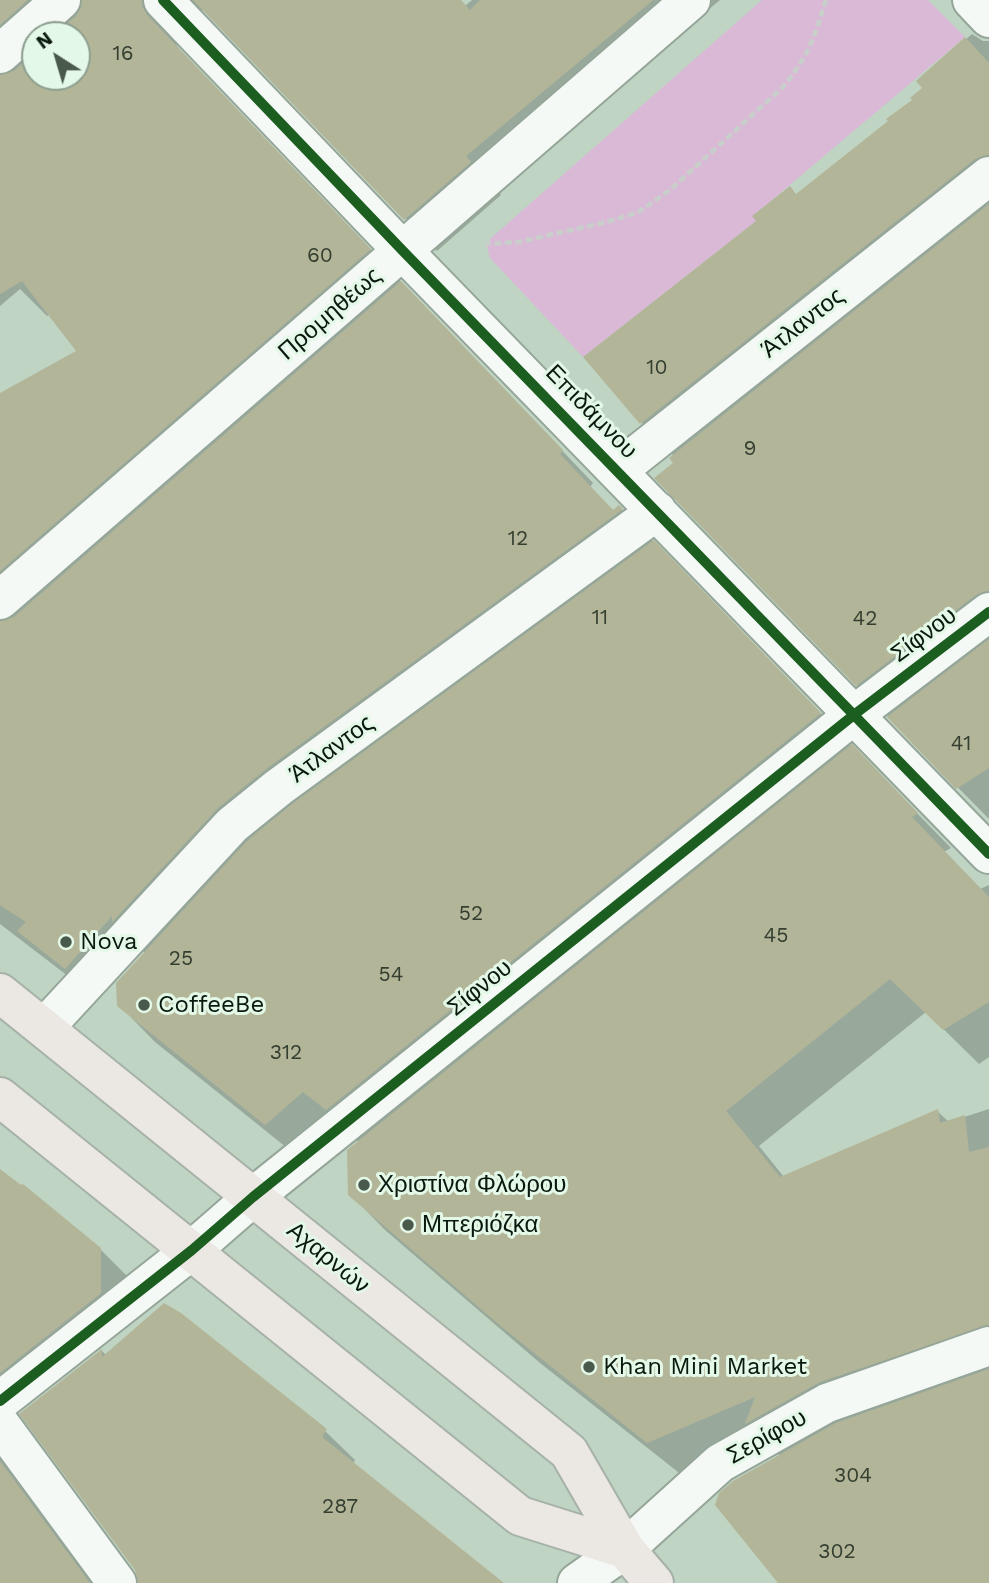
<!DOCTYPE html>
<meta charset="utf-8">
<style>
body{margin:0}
#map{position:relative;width:989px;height:1583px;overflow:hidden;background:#bfd4c3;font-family:"Work Sans",sans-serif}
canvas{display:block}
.north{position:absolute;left:21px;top:21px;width:70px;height:70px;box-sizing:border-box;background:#e4f8e8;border:2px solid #8d9e90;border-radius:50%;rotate:323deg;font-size:19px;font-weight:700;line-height:28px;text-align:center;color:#0a180d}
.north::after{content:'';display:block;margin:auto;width:24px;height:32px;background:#495a4d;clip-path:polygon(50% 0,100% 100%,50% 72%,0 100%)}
</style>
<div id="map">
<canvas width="989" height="1583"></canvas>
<div class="north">N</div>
</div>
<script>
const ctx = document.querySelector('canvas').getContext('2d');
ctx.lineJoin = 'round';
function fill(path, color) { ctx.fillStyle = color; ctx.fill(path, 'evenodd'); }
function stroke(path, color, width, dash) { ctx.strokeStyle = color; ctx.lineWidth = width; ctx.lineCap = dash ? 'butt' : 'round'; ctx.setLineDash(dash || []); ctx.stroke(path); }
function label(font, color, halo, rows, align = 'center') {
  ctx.font = font + ' "Work Sans",sans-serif'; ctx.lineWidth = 6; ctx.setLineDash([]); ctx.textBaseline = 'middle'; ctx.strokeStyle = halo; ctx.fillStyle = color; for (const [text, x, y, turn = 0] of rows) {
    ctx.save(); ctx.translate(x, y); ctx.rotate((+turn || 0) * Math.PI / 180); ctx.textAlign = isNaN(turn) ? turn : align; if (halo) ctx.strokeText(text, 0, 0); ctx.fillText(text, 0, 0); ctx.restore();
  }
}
const green = new Path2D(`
 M762,0h166l37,37 -212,179 3,5 -173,136 -93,-99 -3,-11 4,-9z`);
const shadow = new Path2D(`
 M0,0h391l35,39 46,-39h248l-224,188 5,7 -64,56 -228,-237 -6,-4h-12l-18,28 6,11 414,434 -3,4 24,24 5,-4 332,341 -7,4 36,37 9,-4v172l-10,7 -53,-52 -167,134 25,31 153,-66 12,11 40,-13v474h-207l-2,-127 -14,-14 -83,34 -143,-113 -155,-133 -35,-36 9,-52 -19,-15 -38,33 -147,-118 -36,-37 26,-52 -4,-4 -43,50 -98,-75v-529l78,-43 -28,-38 -3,2 -27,-27 -20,17zM35,35h42v42h-42z
 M972,34l11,7h6v778l-132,-134 -181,-222 -2,-7 -32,-33 -57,-66 212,-161 118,-96 9,-12 -6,-7z
 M0,1171l100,78 30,30v44l-115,91 81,169h-96z
 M102,1351l5,5 218,75 30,29 -2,4 146,119h-359l-4,-13 -114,-156z`);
const building = new Path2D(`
 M0,0h28l-28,25z
 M82,0h60v6l5,9 224,234 -371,322v-178l76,-42 -54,-70 -22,13v-219l14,-4 21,-19v25h42v-42h-23l22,-19 5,-8z
 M193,0h268l9,10 10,-10h173l-187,156 5,6 -67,58z
 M965,37l24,26v92l-14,4 -335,265 -57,-67 173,-136 -4,-5 38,-30 6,8 92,-73 -2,-2 26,-19 -2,-2 12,-10 -6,-7z
 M989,204v387l-13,4 -120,91 -202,-208 19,-15 -4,-5z
 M401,281l162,169 -3,4 53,56 6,-5 4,4 -357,260 -48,39 -106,114v-6l-47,53 -48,-38 9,-9 -26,-17v-284l14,-4z
 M654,540l167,173 -495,397 -23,-18 -38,33 -148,-119 -1,-23 131,-142 45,-37z
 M989,639v129l-33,21 -69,-72z
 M852,744l66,69 -6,4 77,80v105l-46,28 -53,-51 -164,132 54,66 158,-68 2,14 25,-8 4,37 20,-5v178l-169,57 -75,42 10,-27 -108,46 -144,-115 -155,-133 -1,-45z
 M0,1169l21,16 2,-1 78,64v45l-101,80z
 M164,1303l17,10 146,116 -5,8 182,146h-366l-3,-13 -116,-156 83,-65v8z
 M989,1369v214h-211l-63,-78 4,-12 14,-12 103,-58z
 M0,1461l90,122h-90z`);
const path = new Path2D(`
 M484,244l35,-2 87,-20 31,-9 33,-23 113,-103c26,-32 31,-49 43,-87`);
const minor = new Path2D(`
 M163,0l240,251 586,603
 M972,0l17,18
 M618,470l371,-294
 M0,600l691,-600
 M44,1028l188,-203 47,-38 378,-276
 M0,1401l192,-151 61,-53 602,-483 134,-102
 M0,1424l117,159
 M577,1583l48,-34 95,-86 107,-60 162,-57`);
const tertiary = new Path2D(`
 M0,54l61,-54`);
const primary = new Path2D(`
 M0,993l569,459 56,97 29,34
 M0,1097l520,419 105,33`);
const cycleway = new Path2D(`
 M163,0l240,251 586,603
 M0,1401l192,-151 61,-53 602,-483 134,-102`);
const markers = [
 [66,942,7,"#495a4d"],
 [144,1005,7,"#495a4d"],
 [364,1185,7,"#495a4d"],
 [408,1225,7,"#495a4d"],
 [589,1367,7,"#495a4d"]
];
const numberNames = [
 ["16",123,54],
 ["60",320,256],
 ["10",657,368],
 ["9",750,449],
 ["12",518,539],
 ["11",600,618],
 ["42",865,619],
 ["41",961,744],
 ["52",471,914],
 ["45",776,936],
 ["25",181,959],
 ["54",391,975],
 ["312",286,1053],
 ["304",853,1476],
 ["287",340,1507],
 ["302",837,1552]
];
const streetNames = [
 ["Προμηθέως",330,314,-41],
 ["Άτλαντος",803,323,-38],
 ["Επιδάμνου",591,412,46],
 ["Σίφνου",924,635,-37],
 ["Άτλαντος",332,749,-36],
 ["Σίφνου",480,988,-39],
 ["Αχαρνών",328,1258,39],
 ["Σερίφου",767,1437,-29]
];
const poiNames = [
 ["Nova",80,942],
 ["CoffeeBe",158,1005],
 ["Χριστίνα Φλώρου",378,1185],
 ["Μπεριόζκα",422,1225],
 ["Khan Mini Market",603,1367]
];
fill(green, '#dab9d7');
fill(shadow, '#0003');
fill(building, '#b3b598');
stroke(minor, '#95a699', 42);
stroke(tertiary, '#95a699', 42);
stroke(primary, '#a6b1a8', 42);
stroke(path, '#c8cfca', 4.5, [7, 3.5]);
stroke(minor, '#f5f9f6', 38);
stroke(tertiary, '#f5f9f6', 38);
stroke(primary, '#ebe7e2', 38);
stroke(cycleway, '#1b5e20', 10);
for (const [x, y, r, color] of markers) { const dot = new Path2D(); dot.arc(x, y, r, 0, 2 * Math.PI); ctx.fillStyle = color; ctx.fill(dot); stroke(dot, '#e4f8e8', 2.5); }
label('21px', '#343f30', null, numberNames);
label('24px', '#0a180d', '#e4f8e8', streetNames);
label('24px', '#0a180d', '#e4f8e8', poiNames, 'left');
</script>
